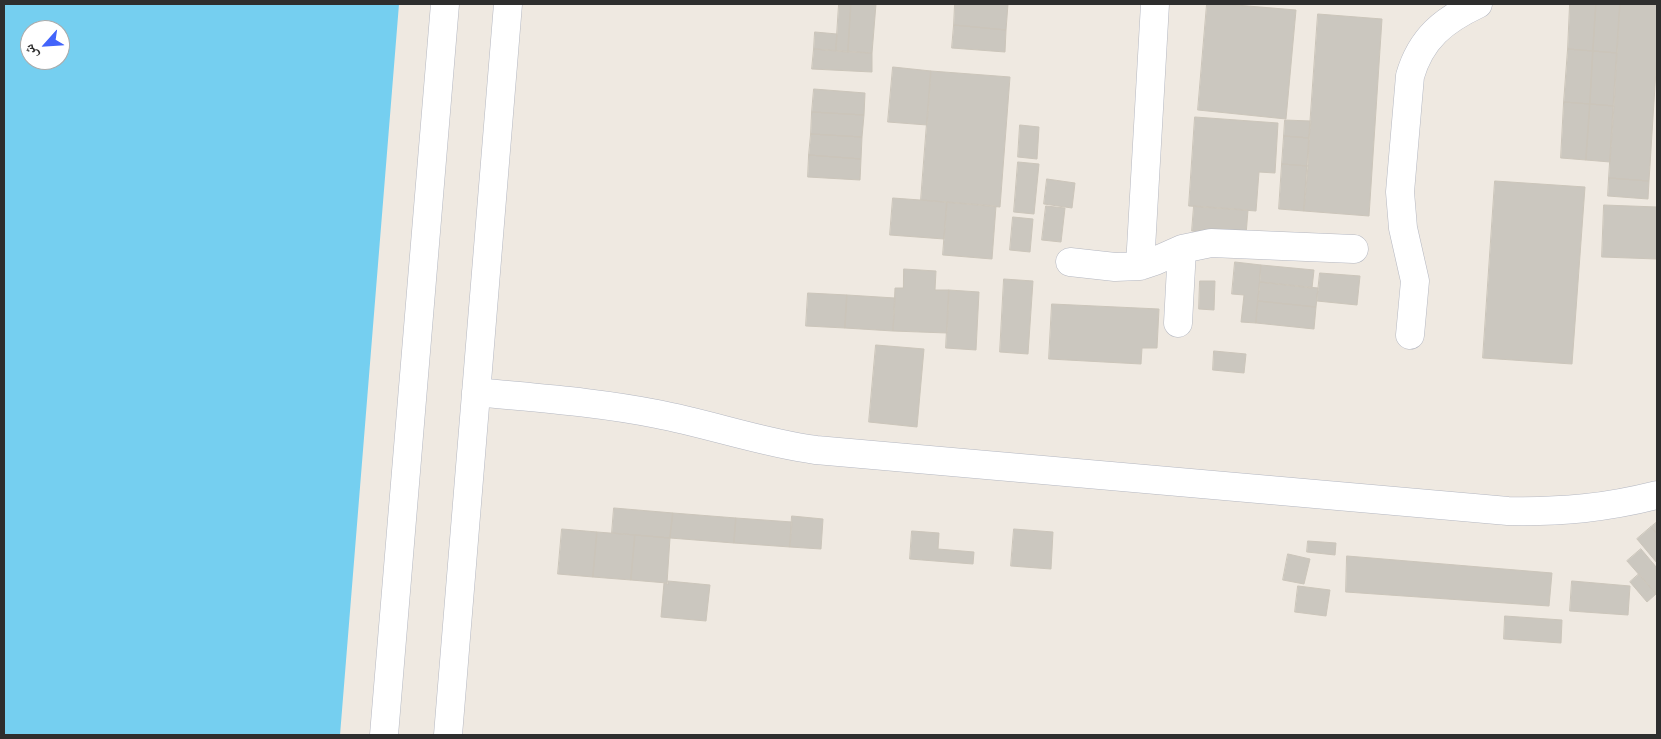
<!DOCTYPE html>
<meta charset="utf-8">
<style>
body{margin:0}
#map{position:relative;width:1661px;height:739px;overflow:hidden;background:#efe9e1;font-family:Overpass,"Noto Naskh Arabic",sans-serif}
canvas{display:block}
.frame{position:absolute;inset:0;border:5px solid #2e2e2e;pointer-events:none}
.north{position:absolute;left:20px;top:20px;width:50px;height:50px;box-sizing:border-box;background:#fff;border:1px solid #ababab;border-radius:50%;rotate:244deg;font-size:14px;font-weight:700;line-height:20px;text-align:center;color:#2e2e2e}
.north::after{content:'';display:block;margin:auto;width:18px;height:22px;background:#4264fb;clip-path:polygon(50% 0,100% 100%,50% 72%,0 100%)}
</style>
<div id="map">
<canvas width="1661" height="739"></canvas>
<div class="frame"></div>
<div class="north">ش</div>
</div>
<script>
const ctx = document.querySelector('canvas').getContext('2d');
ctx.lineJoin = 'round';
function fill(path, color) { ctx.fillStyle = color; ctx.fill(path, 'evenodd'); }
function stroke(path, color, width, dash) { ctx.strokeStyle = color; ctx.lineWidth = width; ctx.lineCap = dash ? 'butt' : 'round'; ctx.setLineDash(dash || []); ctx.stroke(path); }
const water = new Path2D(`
 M4,4h395l-59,731h-336zM30,30h30v30h-30z`);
const building = new Path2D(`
 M839,4h12l-3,48 -12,-1z
 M851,4h25l-4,49 -24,-1z
 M955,4h53l-2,26 -52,-5z
 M1207,4h17l72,6 -10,109 -88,-9z
 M1570,4h26l-3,47 -25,-2z
 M1596,4h24l-3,49 -24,-2z
 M1620,4l37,1v49l-8,127 -40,-3z
 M1318,14l64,5 -13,197 -65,-5z
 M954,25l52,5 -1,22 -53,-4z
 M815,32l22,2 -1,17 -22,-2z
 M814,49l58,4v19l-60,-3z
 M1568,49l25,2 -3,53 -26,-2z
 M1593,51l24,2 -3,53 -24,-2z
 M893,67l38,4 -4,54 -39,-3z
 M931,71l79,6 -10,130 -79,-7z
 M814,89l51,4 -1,22 -52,-3z
 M1564,102l26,2 -4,56 -25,-2z
 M1590,104l24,2 -4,56 -24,-2z
 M812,112l52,3 -2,22 -51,-3z
 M1195,117l83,6 -3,50 -16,-1 -3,39 -67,-5z
 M1285,120l26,1 -2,17 -25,-2z
 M1020,125l19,2 -2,32 -19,-2z
 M811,134l51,3 -1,22 -52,-4z
 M1284,136l25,2 -1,28 -26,-2z
 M809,155l52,4 -1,21 -52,-3z
 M1018,162l21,2 -5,50 -20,-2z
 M1282,164l26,2 -4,45 -25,-2z
 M1609,178l40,3 -1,18 -40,-3z
 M1047,179l28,4 -3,25 -28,-4z
 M1495,181l90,6 -13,177 -89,-6z
 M893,198l54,4 -3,37 -54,-4z
 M947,202l49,4 -4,53 -49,-4z
 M1604,205l53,2v52l-55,-2z
 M1046,206l19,2 -4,34 -19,-2z
 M1194,206l54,4 -2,25 -54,-4z
 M1013,217l20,2 -3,33 -20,-2z
 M1235,262l26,3 -5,58 -15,-1 3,-27 -12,-1z
 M1261,265l53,5 -2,18 -52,-6z
 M904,269l32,2 -1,19h14l-2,43 -54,-2 2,-43h8z
 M1320,273l40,3 -3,29 -40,-4z
 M1004,279l29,2 -5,73 -28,-2z
 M1200,281h15l-1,29 -15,-1z
 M1260,282l58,6 -2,19 -58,-6z
 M949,290l30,2 -3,58 -30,-2z
 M808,293l39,2 -2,33 -39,-2z
 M847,295l48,3 -2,33 -48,-3z
 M1258,301l58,6 -2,22 -58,-6z
 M1052,304l107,5 -2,39h-15l-1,16 -92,-5z
 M876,345l48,4 -7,78 -48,-5z
 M1214,351l32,3 -2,19 -31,-3z
 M614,508l59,5 -3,25 -58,-5z
 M673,513l63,5 -2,25 -64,-5z
 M792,516l31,3 -2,30 -31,-2z
 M736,518l56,4 -2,25 -56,-4z
 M1657,522v12l-6,-7z
 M1651,527l6,7v29l-20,-24z
 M562,529l35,3 -4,45 -35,-3z
 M1014,529l39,3 -2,37 -40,-3z
 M912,531l27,2 -1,16 36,3 -1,12 -63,-5z
 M597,532l38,3 -4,45 -38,-3z
 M635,535l35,3 -3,45 -36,-3z
 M1308,541l28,2 -1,12 -28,-3z
 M1641,549l16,19 -1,26 -29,-33z
 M1288,554l22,5 -6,25 -21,-4z
 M1347,556l205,17 -3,33 -203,-14z
 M1639,574l17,20 -9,8 -17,-20z
 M668,581l42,4 -4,36 -45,-4 3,-34 4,1z
 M1572,581l58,5 -2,29 -58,-4z
 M1298,586l32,4 -4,26 -31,-4z
 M1505,616l57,4 -1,23 -57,-4z`);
const minor = new Path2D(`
 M1070,262l45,5 25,-1 15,-5 27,-12 29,-6 143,6
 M1140,266l15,-262
 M1178,323l4,-74
 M1410,335l5,-54 -12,-53 -3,-36 10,-116c11,-38 34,-56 68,-72
 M476,392c60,6 121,10 181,22 53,10 105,29 159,36l692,61c55,1 97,-3 149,-16
 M384,735l61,-731
 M448,735l60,-731`);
fill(water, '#75cff0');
fill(building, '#cbc7bf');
stroke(building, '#cbc5ba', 1);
stroke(minor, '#b4b7c1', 29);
stroke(minor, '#fff', 28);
</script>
